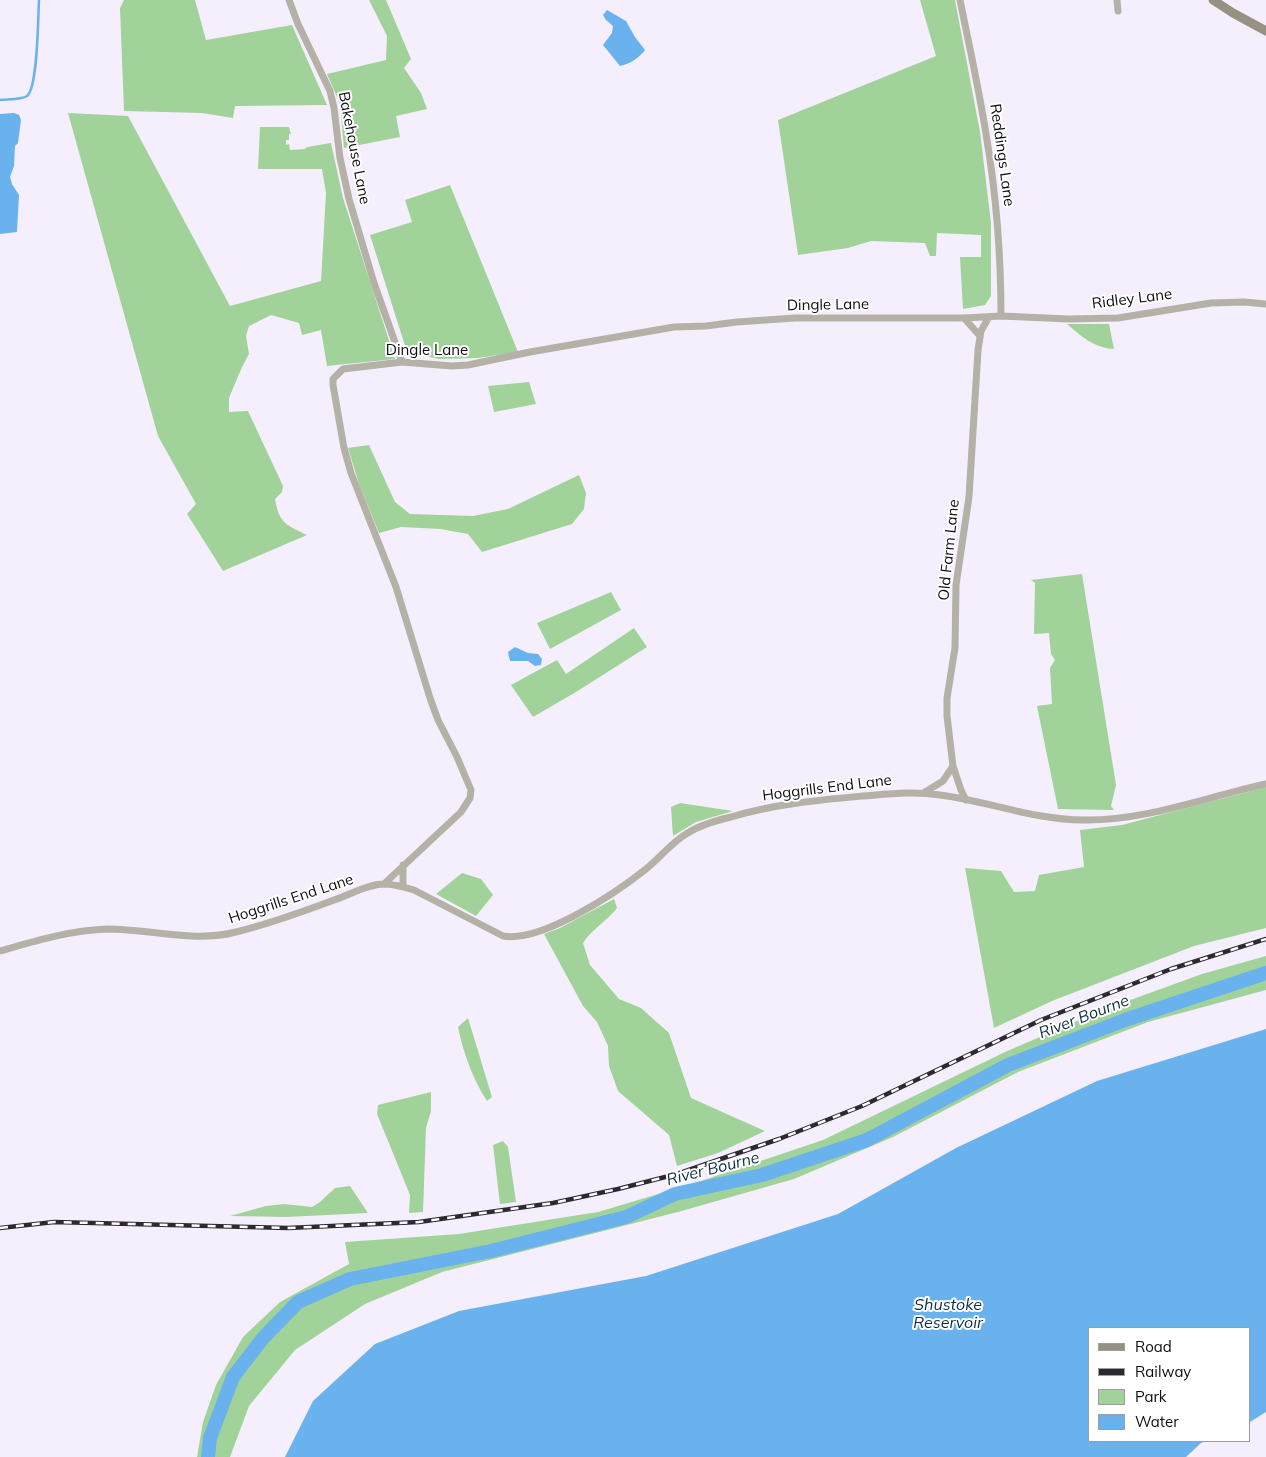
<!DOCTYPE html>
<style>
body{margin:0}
#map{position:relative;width:1266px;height:1457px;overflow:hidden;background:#f5effd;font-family:Mulish,sans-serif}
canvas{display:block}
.legend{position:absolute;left:1088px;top:1327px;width:162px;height:115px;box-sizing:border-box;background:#fff;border:1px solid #9f9da0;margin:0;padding:6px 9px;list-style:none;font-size:15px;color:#0e0b12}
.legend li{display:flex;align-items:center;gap:10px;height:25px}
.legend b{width:25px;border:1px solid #9f9da0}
</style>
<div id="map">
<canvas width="1266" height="1457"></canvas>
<ul class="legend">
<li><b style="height:6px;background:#969183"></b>Road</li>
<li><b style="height:6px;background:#2c2931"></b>Railway</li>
<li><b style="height:14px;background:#a1d29a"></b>Park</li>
<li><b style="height:14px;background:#69b2ed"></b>Water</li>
</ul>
</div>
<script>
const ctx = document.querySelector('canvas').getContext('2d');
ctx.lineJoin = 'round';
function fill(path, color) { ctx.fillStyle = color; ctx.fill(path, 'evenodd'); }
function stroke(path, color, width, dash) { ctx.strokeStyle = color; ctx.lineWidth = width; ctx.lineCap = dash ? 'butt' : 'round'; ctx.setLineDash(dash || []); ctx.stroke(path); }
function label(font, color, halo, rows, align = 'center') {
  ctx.font = font + ' Mulish,sans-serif'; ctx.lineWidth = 4; ctx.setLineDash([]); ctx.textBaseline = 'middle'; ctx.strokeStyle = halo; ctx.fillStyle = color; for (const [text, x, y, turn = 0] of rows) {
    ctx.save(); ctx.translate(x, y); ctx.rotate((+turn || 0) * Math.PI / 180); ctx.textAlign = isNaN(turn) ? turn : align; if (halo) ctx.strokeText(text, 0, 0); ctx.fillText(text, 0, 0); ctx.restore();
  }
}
const green = new Path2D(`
 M124,0h71l11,40 86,-15 35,80 -92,1 -2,12 -31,-5 -78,-2 -4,-103z
 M369,0h17l25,59 -7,9 17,25 6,16 -31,7 4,21 -56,11 -4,-44 -13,-30 59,-14 1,-24z
 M920,0h35l25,132 11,91v73l-6,9 -22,4 -3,-52h21v-22l-44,-2 -1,23h-6l-5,-13 -54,-2 -23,7 -50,7 -20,-135 158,-64z
 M68,113l60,3 102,190 91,-25 5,-88 -4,-24h-64l2,-42h29l2,7h-2v6h-3v5l3,-1 1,6 15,-1 2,-2 24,-4 12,55 52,161 -68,7 -6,-36 -19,5 -3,-12 -28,-8 -22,11 -3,10 3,18 -7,13 -13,31v14l19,-1 35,75 -1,6 -7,7c4,24 11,26 32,36l-84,36 -36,-57 9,-10 -38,-68z
 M450,185l68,167 -40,6 -39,1 -32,-7 -37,-117 42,-13 -7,-22z
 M1067,324h42l5,25c-20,-1 -33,-13 -47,-25z
 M529,382l7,22 -42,8 -6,-26z
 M369,445l26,57 15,12 63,2 35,-7 71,-34 7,18 -2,16 -12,15 -90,28 -14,-18 -28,-5 -39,-2 -22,6 -20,-49 -11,-36z
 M1082,574l34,211 -5,21 3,4 -56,-1 -21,-103 15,-2 -2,-36 5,-8 -4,-6 -2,-21 -15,1 1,-51 -4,-3z
 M611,592l10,18 -71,39 -13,-26z
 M634,628l13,19 -71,45 -43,25 -22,-32 46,-25 9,14z
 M1266,787v141l-72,18 -142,55 -58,27 -29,-160 36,3 13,21 21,-1 4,-16 45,-8 -4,-37 42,-5z
 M680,803l53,8 -37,11 -23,14 -2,-29z
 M462,873l19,6 12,16 -17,21 -40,-22z
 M614,899l3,9c-11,14 -25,21 -34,35l7,22 29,34 22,9 28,25 22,65 74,33 -47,22 -41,13 -8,-31 -51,-44 -9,-25 -1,-20 -11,-24 -14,-16 -39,-72 16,-6z
 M1266,956v34l-118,32 -130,50 -125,65 -99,42 -116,33 -236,60 -77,32 -70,46 -46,56 -19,51h-33l6,-35 13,-37 27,-48 37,-35 69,-38 -4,-22 114,-8 139,-22 97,-29 128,-43 182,-88 95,-41 102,-37z
 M468,1018l24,79 -5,4c-14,-21 -24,-49 -29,-74z
 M431,1092v19l-5,17 -3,84 -14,1 1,-18 -33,-81 1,-9z
 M503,1141l5,6 8,55 -16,2 -7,-59z
 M350,1186l18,27 -81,4 -57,-1 36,-10 18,-2 28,3 8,-5 15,-14z`);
const water = new Path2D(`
 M607,10l19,11 9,16 10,13c-6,8 -15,14 -25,16l-17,-21 9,-12 1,-7 -7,-6 -3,-5z
 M14,113l5,2 2,5 -3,23 -3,3 -1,20 -4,11 2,7 7,11 -2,37 -17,2v-120z
 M515,647l13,6 10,1 4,5 -1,6 -6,1 -7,-5h-18l-2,-9z
 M1266,1029v383l-16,10v-94h-160v113h116l-5,2 -15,14h-901l28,-56 62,-57 84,-33 187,-35 192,-62 118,-66 141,-67z`);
const stream = new Path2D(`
 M0,100c7,-1 21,0 27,-4 11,-8 11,-80 12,-96`);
const river = new Path2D(`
 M208,1457l2,-19 23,-61 30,-39 35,-36 52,-23 141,-28 135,-34 49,-23 87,-19 105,-35 141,-75 117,-45 141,-47`);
const minor = new Path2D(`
 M289,0l9,24 32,67 4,17 6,50 9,41 25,84 28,79
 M960,0c9,45 19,89 26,134 10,59 15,122 15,182
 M1117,0l1,11
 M964,318l16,18
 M925,792l18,-11 10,-15
 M966,800l-5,-10 -8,-24 -6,-50v-18l8,-50 1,-63 13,-88 9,-147 3,-19 8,-14
 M403,865v21
 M384,884l77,-72 9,-14 1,-8 -14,-33 -19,-37 -8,-22 -34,-111 -45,-114 -7,-25 -11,-63v-6l10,-10 59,-7 50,4 16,-1 62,-13 144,-25 32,-1 31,-4 58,-4h169l37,-2 68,3 49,-1 93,-15 33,-1 22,2
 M0,951c35,-10 71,-21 108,-22 42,0 86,14 128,3 33,-8 66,-20 98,-32 15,-5 34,-16 50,-16 10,0 20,3 30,6l89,46c38,7 113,-43 143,-67 14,-11 25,-26 40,-35 14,-9 29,-13 45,-17 43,-13 88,-17 132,-21 26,-2 51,-5 77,-1 48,6 94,25 143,25 63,1 123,-23 183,-36`);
const secondary = new Path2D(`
 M1213,0l20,13 33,18`);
const rail = new Path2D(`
 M0,1228l54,-6 234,6 131,-6 134,-19 65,-14 59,-15 102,-35 83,-33 179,-86 130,-51 95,-30`);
const streetNames = [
 ["Bakehouse Lane",354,148,79],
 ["Reddings Lane",1002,155,82],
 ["Ridley Lane",1132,299,-7],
 ["Dingle Lane",828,305,-1],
 ["Dingle Lane",427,350],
 ["Old Farm Lane",949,550,-84],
 ["Hoggrills End Lane",827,788,-7],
 ["Hoggrills End Lane",291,899,-18]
];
const waterNames = [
 ["River Bourne",1084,1017,-21],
 ["River Bourne",713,1169,-14],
 ["Shustoke",948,1305],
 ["Reservoir",948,1323]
];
fill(green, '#a1d29a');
fill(water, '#69b2ed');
stroke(stream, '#69b2ed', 2.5);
stroke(river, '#69b2ed', 14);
stroke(minor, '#b5b1a7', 7);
stroke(secondary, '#969183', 9);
stroke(rail, '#2c2931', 4.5);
stroke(rail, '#fff', 2.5, [8]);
label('15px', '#0e0b12', '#fff', streetNames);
label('italic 16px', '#0e2d45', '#fff', waterNames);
</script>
